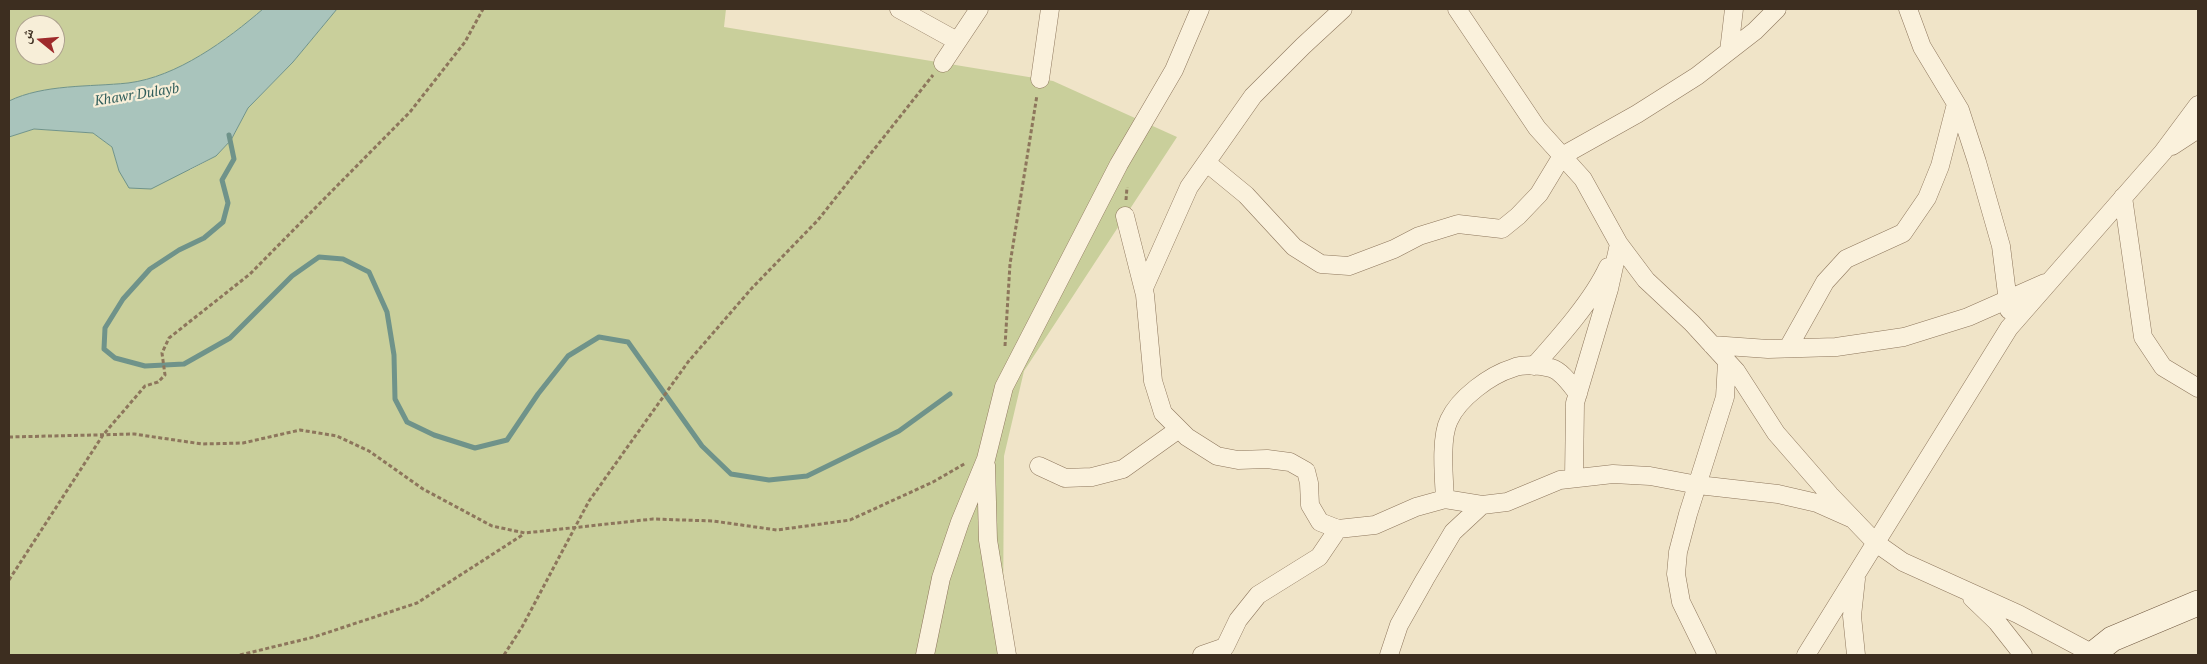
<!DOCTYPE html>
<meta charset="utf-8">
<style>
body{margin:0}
#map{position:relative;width:2207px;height:664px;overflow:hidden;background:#f0e4c8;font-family:"PT Serif","Noto Naskh Arabic",serif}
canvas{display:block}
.frame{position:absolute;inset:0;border:10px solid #3d2e20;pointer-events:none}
.north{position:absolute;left:15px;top:15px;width:50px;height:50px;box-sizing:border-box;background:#f7eed8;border:1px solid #ada18e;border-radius:50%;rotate:287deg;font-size:14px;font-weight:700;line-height:20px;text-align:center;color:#3d2e20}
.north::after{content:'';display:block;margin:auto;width:18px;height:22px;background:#9e2a2b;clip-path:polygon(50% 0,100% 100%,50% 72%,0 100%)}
</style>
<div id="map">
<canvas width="2207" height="664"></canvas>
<div class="frame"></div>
<div class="north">ش</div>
</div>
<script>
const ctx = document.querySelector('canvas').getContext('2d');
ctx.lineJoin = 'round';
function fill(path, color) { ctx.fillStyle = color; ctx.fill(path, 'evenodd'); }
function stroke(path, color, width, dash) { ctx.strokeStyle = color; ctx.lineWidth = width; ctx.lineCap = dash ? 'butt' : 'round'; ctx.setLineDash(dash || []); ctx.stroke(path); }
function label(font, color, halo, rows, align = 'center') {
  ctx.font = font + ' "PT Serif",serif'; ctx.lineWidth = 4.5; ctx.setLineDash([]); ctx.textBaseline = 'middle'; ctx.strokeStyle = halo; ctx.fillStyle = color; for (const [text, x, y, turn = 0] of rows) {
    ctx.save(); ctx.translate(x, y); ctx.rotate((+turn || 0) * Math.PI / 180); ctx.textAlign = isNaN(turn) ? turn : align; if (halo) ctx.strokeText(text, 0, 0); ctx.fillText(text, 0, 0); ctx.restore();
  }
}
const green = new Path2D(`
 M9,9h254c-36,31 -86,68 -135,74 -38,4 -84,1 -119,18zM25,25h30v30h-30z
 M337,9h389l-2,18 329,54 124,56 -153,234 -20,85 -1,162 11,37h-1005v-518l25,-8 59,4 19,14 7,24 71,-1 26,-14 15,-16 17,-32 45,-46z`);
const water = new Path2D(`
 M263,9h74l-44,53 -45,46 -17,32 -15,16 -65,33 -22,-1 -10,-17 -7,-24 -19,-14 -59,-4 -25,8v-36c35,-17 81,-14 119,-18 49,-6 99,-43 135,-74z`);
const stream = new Path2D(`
 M229,135l5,24 -12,21 6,23 -5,19 -19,16 -25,12 -29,19 -27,30 -18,29 -1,21 11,9 30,8 39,-2 46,-26 62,-62 27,-19 24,2 26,13 18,40 7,43 1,44 12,23 27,13 41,13 32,-8 31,-46 30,-38 31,-19 29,5 74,104 29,28 38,6 38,-4 92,-45 51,-37`);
const path = new Path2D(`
 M1126,200l1,-13
 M1005,346l5,-82 27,-169
 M9,437l125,-3 68,10 41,-1 57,-13 37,6 32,15 54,38 69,37 33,7 128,-14 60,2 64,9 73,-10 83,-38 33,-19
 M9,580l94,-145 42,-49 13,-4 7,-7 -3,-22 7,-15 81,-64 160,-162 55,-70 18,-33
 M240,655l74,-18 103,-34 107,-69
 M504,655l18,-28 67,-126 99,-139 64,-74 66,-68 115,-145`);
const street = new Path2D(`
 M899,9l58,32
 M1457,9l80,119 46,51 36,65 27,36 46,43 44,48 40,62 54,62 46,48 27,19 115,52 77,41
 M1908,9l14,38 38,63 17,52 24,84 8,64
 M1729,51l5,-42
 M943,63l36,-54
 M1040,79l10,-70
 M2172,146l26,-17
 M1207,163l39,32 48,52 27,17 28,2 45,-17 25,-13 39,-12 44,5 16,-13 21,-22 23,-38 75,-42 60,-38 58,-45 22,-22
 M2123,197l20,140 20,30 35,21
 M1125,216l20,79 8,86 10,32 24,24 30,19 21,4 29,-1 23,3 16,9 3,12 1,22 10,17 18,7 37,-4 41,-18 29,-8 37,6 25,-3 53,-22 53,-6 37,2 48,9 80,9 39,9 36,16
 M1144,288l45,-101 64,-91 50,-50 40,-37
 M1712,345l56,4 68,-2 68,-10 64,-20 77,-34
 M1788,348l37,-66 21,-23 57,-26 24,-35 13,-32 16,-62
 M1534,366c25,-28 59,-66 74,-99
 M986,465l2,75 19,115
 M1039,466l26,12 27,-1 31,-8 56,-40
 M1574,478l1,-75 34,-114 10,-45
 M1445,499c-1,-20 -5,-61 4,-79 10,-22 41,-45 64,-52 10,-4 27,-3 38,0 11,3 20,17 27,26
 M1856,579l-4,37 4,39
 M1972,598l25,24 26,33
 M925,655l16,-77 19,-56 26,-63 18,-72 115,-223 55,-94 26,-61
 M1202,655l23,-8 13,-27 20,-25 61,-38 19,-28
 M1389,655l10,-30 26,-46 28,-47 29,-27
 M1707,655l-26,-53 -5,-28 2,-22 10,-38 37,-117 2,-35
 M1806,655l203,-327 154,-176 35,-47`);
const secondary = new Path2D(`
 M2092,655l20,-16 86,-36`);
const waterNames = [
 ["Khawr Dulayb",137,95,-9]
];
fill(green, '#c9cf9b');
fill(water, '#a9c4bc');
stroke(water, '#6f938a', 1);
stroke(stream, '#6f938a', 5);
stroke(street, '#8d765c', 19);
stroke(secondary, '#6f573f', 26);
stroke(path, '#8d765c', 3, [4, 2.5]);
stroke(street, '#faf1dc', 18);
stroke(secondary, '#faf1dc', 25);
label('italic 14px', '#2f5d5a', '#f7eed8', waterNames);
</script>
